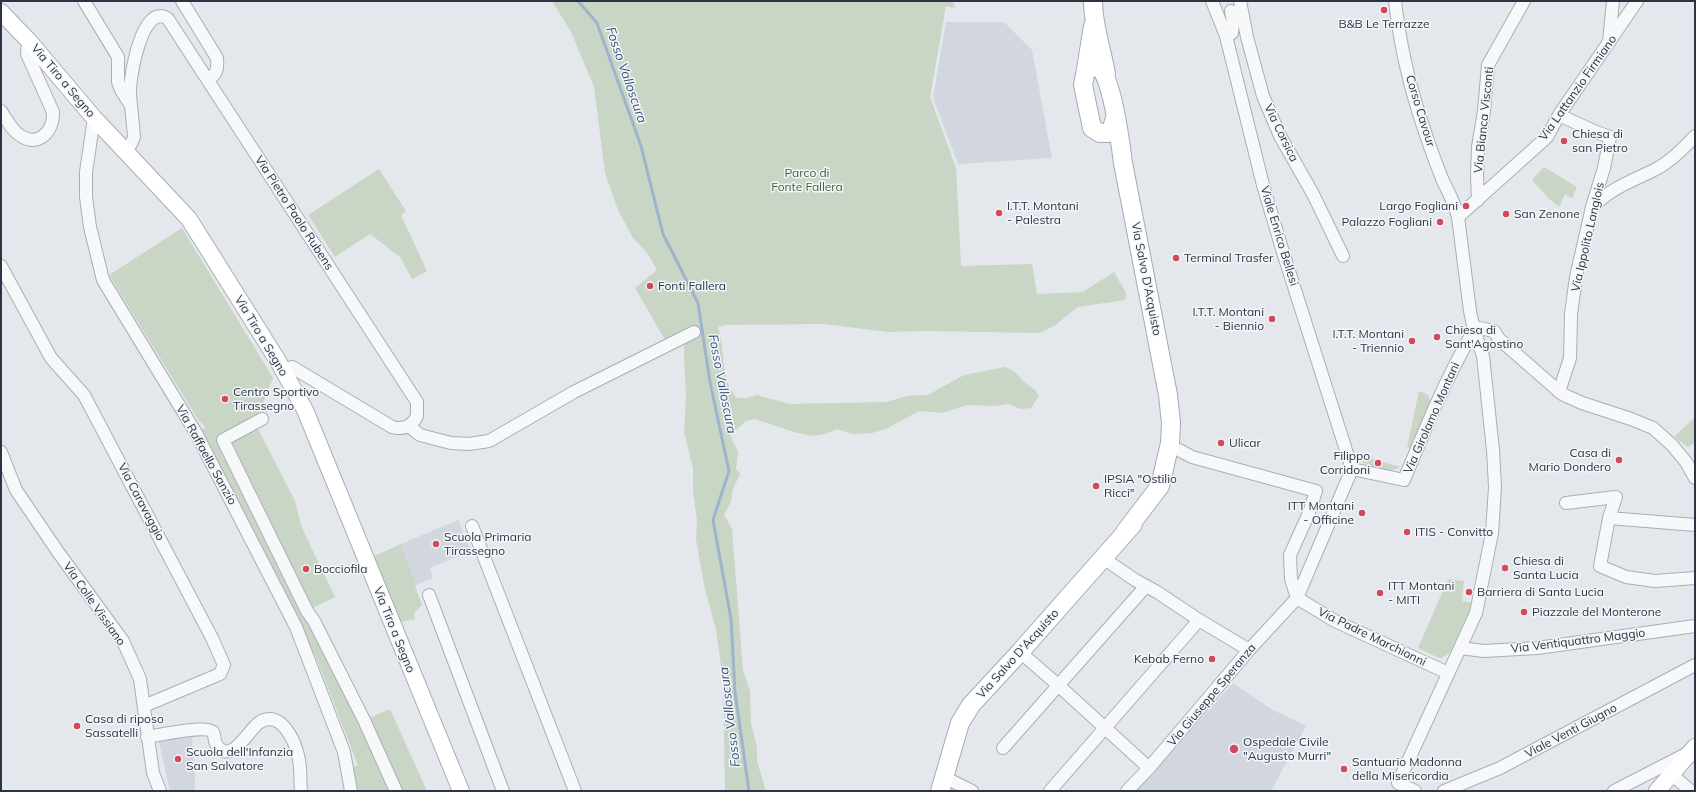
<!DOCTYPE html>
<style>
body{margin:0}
#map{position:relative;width:1696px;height:792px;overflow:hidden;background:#e4e7ec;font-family:Mulish,sans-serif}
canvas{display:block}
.frame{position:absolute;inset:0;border:2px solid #2b3445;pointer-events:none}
</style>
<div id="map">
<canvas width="1696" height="792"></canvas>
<div class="frame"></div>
</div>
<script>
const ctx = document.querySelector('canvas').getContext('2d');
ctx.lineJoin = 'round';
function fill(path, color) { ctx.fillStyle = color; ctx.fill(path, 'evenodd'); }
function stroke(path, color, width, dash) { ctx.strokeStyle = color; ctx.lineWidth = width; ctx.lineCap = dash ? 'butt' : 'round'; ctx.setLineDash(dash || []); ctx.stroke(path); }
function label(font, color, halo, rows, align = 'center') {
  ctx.font = font + ' Mulish,sans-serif'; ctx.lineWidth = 3; ctx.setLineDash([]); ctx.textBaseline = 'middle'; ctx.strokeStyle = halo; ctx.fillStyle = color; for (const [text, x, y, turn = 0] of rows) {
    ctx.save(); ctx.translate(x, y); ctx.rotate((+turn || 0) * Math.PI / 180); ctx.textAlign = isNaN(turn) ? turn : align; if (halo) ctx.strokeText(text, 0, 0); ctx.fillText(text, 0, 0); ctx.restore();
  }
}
const built = new Path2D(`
 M946,22h58l28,28 20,108 -94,6 -25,-66z
 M458,520l13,31 -41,17 3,10 -17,7 -15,-41z
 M1233,683l38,26 35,17 -35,65h-135z
 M192,736l3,40v15h-25l-11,-49z`);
const green = new Path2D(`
 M552,1h401l2,7 -9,-2 -16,91 26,71 5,98 71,-2 5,30 46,-2 31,-20 12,21 -1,7 -47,7 -24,19 -14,7 -115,-2 -37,1 -64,-8 -98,1 -8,2c8,23 1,52 19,71h10l10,-3 32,9 98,-2 20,-6 21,-1 36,-20 41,-8 9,4 10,11 11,8 4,6 -8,12 -10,1 -13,-5 -14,2 -27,-1 -25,8 -23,-2 -33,18 -14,4 -20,1 -15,-5 -12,5 -13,2 -18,-4 -39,-13 -9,2 -16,14 8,17 -2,17 4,5 -7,15 -2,13 -7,13 8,14 11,141 7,21 1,32 6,24v14l9,30h-41l-2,-111 -7,-50 -12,-45 -8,-46 1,-18 -4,-30v-23l-9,-36 2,-37 -2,-38 1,-22 -17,10 -33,-57 22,-18 -9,-16 -15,-16 -15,-28 -13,-37 -11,-86 -23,-55z
 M1544,167l33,20 -5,11 -7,-4 -6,13 -10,-8 -17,-19z
 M379,169l27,42 -5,4 26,56 -15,8 -12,-22 -30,-23 -35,23 -27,-42z
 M182,228l91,150 -18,45 40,78 7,27 33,69 -28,14 7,10 44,103 35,67h-37l-3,-24 5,-2 -43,-110 -14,-18 -105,-204 10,-6 -7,-6 -90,-146z
 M1419,391l9,4 2,7 -20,46 -3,-1z
 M1695,417v25l-7,5 -14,-10z
 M1357,454l43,13c-12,8 -38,1 -43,-13z
 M401,544l15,41 -1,1 7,19 -8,8 1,6 -19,4 -26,-65z
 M1448,579l16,2 -2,20 11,2 -23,49 -8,6 -5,-1 -19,-9z
 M390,709l37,82h-27l-32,-70 4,-4z`);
const stream = new Path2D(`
 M578,1l19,22 44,123 22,88 35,69 12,79 19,89 -16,49 18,99 4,73 14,99`);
const street = new Path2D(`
 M84,1l34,56v25l3,8 9,14
 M182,1l35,57c1,11 0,16 -9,22
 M1212,1l14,35 37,149 19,64 70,220
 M1240,1l7,36 16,59 17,40 33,58 30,62
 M1395,1c5,45 16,91 31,134 5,15 11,31 17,46 6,12 12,23 15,36l12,94 4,19 9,26 10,94 2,37 -3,46 -16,80 -78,170 17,8
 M1226,36l6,-3 1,-11 -2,-11
 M1609,42l4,-41
 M1,111c6,9 11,20 20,25 18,12 33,-6 32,-24l-26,-58 1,-14
 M1559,115l37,17 14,5 -6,31 -12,39 -16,70 -5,37 -1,44 -11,34
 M94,118l-8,54v25l4,30 13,53 93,153 100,194 48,125 7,39
 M125,151l6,-7 3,-7c-1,-14 -3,-29 -4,-43 -1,-14 12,-94 38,-75l249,383v14c-5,11 -14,14 -25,11l-100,-60 -10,3
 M1478,200l-1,-25 1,-28 6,-36 4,-46 36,-64
 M1594,206c18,-19 41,-26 64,-38 14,-8 26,-20 37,-32
 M1458,217l89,-80 12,-22 78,-114
 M1,266l50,92 33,37 128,243 12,27 -4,9 -76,32
 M262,419l-39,21 84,171 7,10 50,99 32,71
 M409,426l11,9 31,8 18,1 20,-3 85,-49 120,-60
 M1179,450l13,7 124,34 -7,22 -19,42 1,24 6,19
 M1,452l15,38 42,62 65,89 17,38 13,94 7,18
 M1352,469l52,11c21,-51 42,-102 70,-150l5,-2 15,3 5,8 63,55 20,9 49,16 22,9 19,17 14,17 9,16
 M1566,503l50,-6 -7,21 -9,48 26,11 29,4 40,-3
 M1609,518l86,7
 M472,526l103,265
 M1103,558l32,22 22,12 42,28 50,30
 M429,595l74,196
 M1297,598l38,23 113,52
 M1460,648l24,3 53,-3 158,-22
 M1020,652l38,33 91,83
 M147,737c13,-2 58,-12 66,-5 2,4 1,8 3,12 15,24 33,-16 44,-22 22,-13 36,21 39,38 2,10 1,21 2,31
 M1003,748l143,-162
 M1671,774l20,17
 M944,777l28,14
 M1050,791l149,-171
 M1127,791l22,-23 100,-118 48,-52 55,-129
 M1444,791l56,-23 195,-103
 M1614,791l72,-37`);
const secondary = new Path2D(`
 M1,12l27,28 66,78 95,101 89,142 27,49 156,381
 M1657,791l38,-44`);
const primary = new Path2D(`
 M1093,1c0,25 9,49 13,73
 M1086,69l7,-43
 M1115,118l-3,10 -4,5h-8l-8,-5 -9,-43 3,-16c4,-1 10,-4 14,0 12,8 21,78 23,94l45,232 3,28 -1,20 -10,43 -35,46
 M940,791l20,-68 11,-18 49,-53 113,-128`);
const markers = [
 [1384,10,4,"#d1495b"],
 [1564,141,4,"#d1495b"],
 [1466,206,4,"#d1495b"],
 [999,213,4,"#d1495b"],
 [1506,214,4,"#d1495b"],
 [1440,222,4,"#d1495b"],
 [1176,258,4,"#d1495b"],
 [650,286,4,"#d1495b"],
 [1272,319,4,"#d1495b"],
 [1437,337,4,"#d1495b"],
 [1412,341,4,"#d1495b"],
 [225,399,4,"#d1495b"],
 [1221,443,4,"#d1495b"],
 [1619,460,4,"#d1495b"],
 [1378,463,4,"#d1495b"],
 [1096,486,4,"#d1495b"],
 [1362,513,4,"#d1495b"],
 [1407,532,4,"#d1495b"],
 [436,544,4,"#d1495b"],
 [1505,568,4,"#d1495b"],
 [306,569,4,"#d1495b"],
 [1469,592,4,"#d1495b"],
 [1380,593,4,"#d1495b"],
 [1524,612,4,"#d1495b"],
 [1212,659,4,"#d1495b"],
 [77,726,4,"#d1495b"],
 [1234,749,5,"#d1495b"],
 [178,759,4,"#d1495b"],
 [1344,769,4,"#d1495b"]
];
const poiNames = [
 ["B&B Le Terrazze",1384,24,"center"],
 ["Chiesa di",1572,134],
 ["san Pietro",1572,148],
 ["I.T.T. Montani",1007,206],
 ["- Palestra",1007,220],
 ["Largo Fogliani",1458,206,"right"],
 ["San Zenone",1514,214],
 ["Palazzo Fogliani",1432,222,"right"],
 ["Terminal Trasfer",1184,258],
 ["Fonti Fallera",658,286],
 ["I.T.T. Montani",1264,312,"right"],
 ["- Biennio",1264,326,"right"],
 ["Chiesa di",1445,330],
 ["Sant'Agostino",1445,344],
 ["I.T.T. Montani",1404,334,"right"],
 ["- Triennio",1404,348,"right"],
 ["Centro Sportivo",233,392],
 ["Tirassegno",233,406],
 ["Ulicar",1229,443],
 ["Casa di",1611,453,"right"],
 ["Mario Dondero",1611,467,"right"],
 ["Filippo",1370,456,"right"],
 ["Corridoni",1370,470,"right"],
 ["IPSIA \"Ostilio",1104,479],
 ["Ricci\"",1104,493],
 ["ITT Montani",1354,506,"right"],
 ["- Officine",1354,520,"right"],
 ["ITIS - Convitto",1415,532],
 ["Scuola Primaria",444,537],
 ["Tirassegno",444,551],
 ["Chiesa di",1513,561],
 ["Santa Lucia",1513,575],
 ["Bocciofila",314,569],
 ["ITT Montani",1388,586],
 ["- MITI",1388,600],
 ["Barriera di Santa Lucia",1477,592],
 ["Piazzale del Monterone",1532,612],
 ["Kebab Ferno",1204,659,"right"],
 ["Casa di riposo",85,719],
 ["Sassatelli",85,733],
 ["Ospedale Civile",1243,742],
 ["\"Augusto Murri\"",1243,756],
 ["Scuola dell'Infanzia",186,752],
 ["San Salvatore",186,766],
 ["Santuario Madonna",1352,762],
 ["della Misericordia",1352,776]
];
const streetNames = [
 ["Via Tiro a Segno",63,81,50],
 ["Via Lattanzio Firmiano",1578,88,-55],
 ["Corso Cavour",1420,111,73],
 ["Via Bianca Visconti",1484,120,-84],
 ["Via Corsica",1281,133,64],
 ["Via Pietro Paolo Rubens",294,213,57],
 ["Viale Enrico Bellesi",1279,236,73],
 ["Via Ippolito Langlois",1588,237,-77],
 ["Via Salvo D'Acquisto",1146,279,79],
 ["Via Tiro a Segno",261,336,59],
 ["Via Girolamo Montani",1432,418,-66],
 ["Via Raffaello Sanzio",206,455,61],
 ["Via Caravaggio",141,502,62],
 ["Via Colle Vissiano",94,604,55],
 ["Via Tiro a Segno",394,630,68],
 ["Via Padre Marchionni",1372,637,26],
 ["Via Ventiquattro Maggio",1578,641,-7],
 ["Via Salvo D'Acquisto",1018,654,-48],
 ["Via Giuseppe Speranza",1212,695,-50],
 ["Viale Venti Giugno",1571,731,-28]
];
const parkNames = [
 ["Parco di",807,173],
 ["Fonte Fallera",807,187]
];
const waterNames = [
 ["Fosso Valloscura",626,75,71],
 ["Fosso Valloscura",722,384,79],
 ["Fosso Valloscura",730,717,-97]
];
fill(built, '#d2d6de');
fill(green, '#c9d6c5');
stroke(stream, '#9fb4cc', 3);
stroke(street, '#a9aeb7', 14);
stroke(secondary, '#a9aeb7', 18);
stroke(primary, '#a3abb8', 20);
stroke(street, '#f7f8fa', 12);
stroke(secondary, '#fff', 16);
stroke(primary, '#fff', 18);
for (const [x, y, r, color] of markers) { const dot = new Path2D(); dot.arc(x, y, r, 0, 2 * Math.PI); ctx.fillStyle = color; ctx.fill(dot); stroke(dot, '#f4f6f9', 1.5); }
label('12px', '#2b3445', '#f4f6f9', poiNames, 'left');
label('12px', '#2b3445', '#f4f6f9', streetNames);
label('12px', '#3f6138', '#f4f6f9', parkNames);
label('italic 13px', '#34527a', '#f4f6f9', waterNames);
</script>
